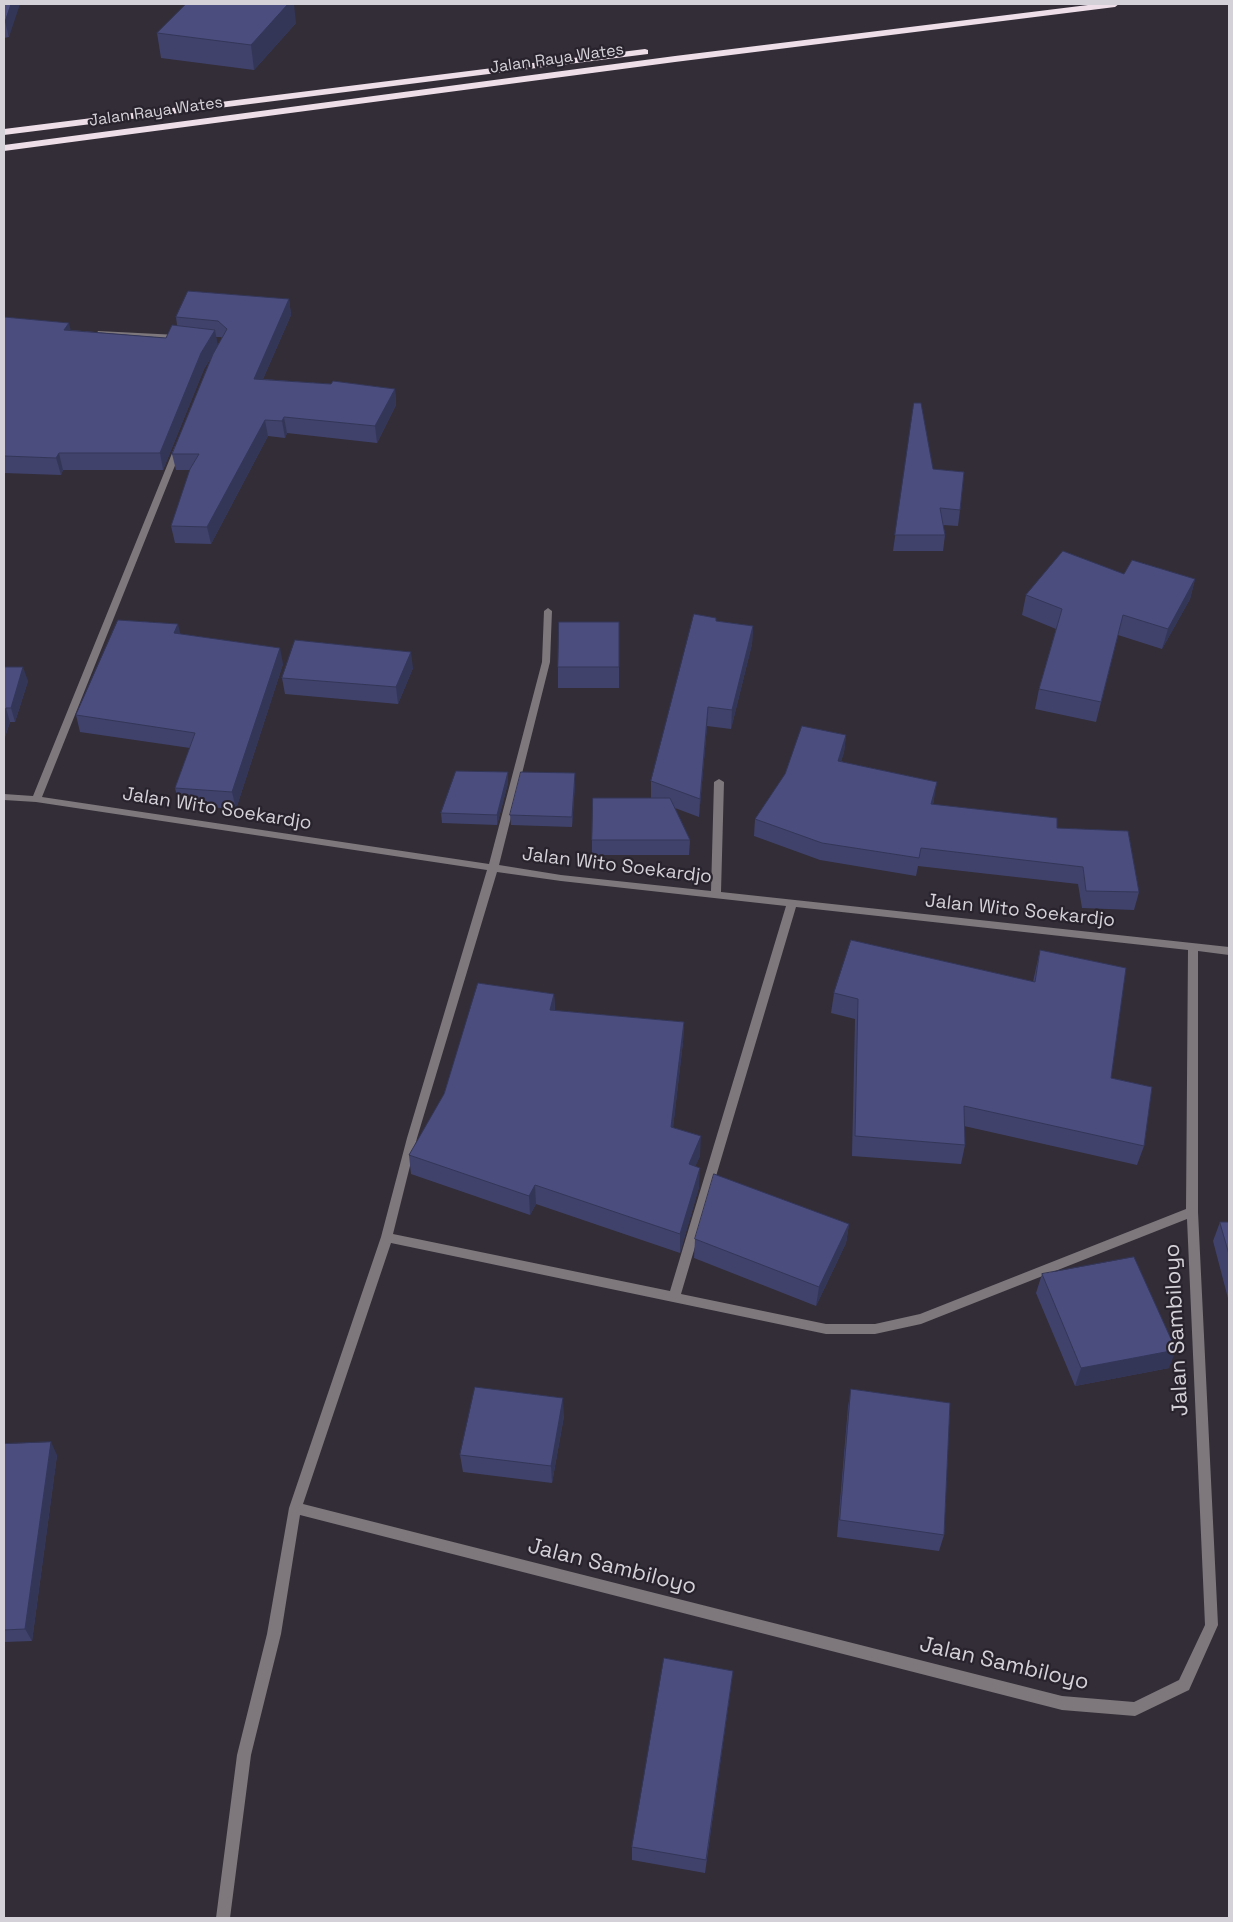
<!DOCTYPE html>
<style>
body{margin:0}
#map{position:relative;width:1233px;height:1922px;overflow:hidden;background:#322d37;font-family:"Space Grotesk",sans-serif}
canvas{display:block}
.frame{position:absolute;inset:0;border:5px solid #d5d1d8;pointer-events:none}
</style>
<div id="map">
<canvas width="1233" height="1922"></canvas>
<div class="frame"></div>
</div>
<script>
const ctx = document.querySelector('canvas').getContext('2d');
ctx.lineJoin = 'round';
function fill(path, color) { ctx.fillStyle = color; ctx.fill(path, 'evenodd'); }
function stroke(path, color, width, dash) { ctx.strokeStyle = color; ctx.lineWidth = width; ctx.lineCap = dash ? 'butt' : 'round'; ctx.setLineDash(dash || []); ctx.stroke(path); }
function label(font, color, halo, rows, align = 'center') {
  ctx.font = font + ' "Space Grotesk",sans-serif'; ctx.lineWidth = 4.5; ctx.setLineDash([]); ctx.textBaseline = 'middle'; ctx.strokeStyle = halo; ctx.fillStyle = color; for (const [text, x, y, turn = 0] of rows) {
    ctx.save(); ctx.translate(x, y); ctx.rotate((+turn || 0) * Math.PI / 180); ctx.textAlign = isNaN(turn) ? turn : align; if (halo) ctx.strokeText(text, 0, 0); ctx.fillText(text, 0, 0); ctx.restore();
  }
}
const street = new Path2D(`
 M98,331l80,4 4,2 -4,2 -77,-4 -4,-2z
 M175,446h3l4,2 -140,349 447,67 53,-202 2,-51 4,-3 4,3 -2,51 -51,203 62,10 150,16 3,-109 5,-3 5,3 -3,110 508,55v8l-31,-4v261l20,413 -29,65 -54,26 -73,-6 -762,-195 -19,119 -30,121 -21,163h-14l21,-163 30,-121 22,-126 92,-271 26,-99 80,-268 -451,-68 -32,-2v-6l29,2zM497,872l64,9 225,25 -116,385 -277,-57 24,-96zM796,907l392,43 -2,259 -266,105 -45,10h-49l-145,-30zM1187,1219l18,406 -26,55 -45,22 -72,-6 -759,-192 88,-261 435,91h49l46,-10z`);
const highway = new Path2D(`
 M1096,4h23l-4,3 -440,55 -671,89v-6l671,-89z
 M645,49l3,1v4l-644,81v-6z`);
const wall = new Path2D(`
 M4,4l5,33 -5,1z
 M296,23l-42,47 -93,-12 -4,-25z
 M289,299l2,16 -28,64 132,10 1,16 -19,38 -90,-10 -2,5 -17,-2 -57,108 -36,-1 -4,-17 19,-56h-14l-4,-16 40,-98 -8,13 -41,101h-100l-2,5 -57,-2v-156l67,13 95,8 11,-13 -1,-8zM216,337h5l1,1 -5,8z
 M914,403l19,66 27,41 -2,16 -15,-1 2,10 -2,16h-50z
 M1124,574l71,5 -5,20 -28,50 -44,-14 -22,87 -61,-13 4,-20 17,-60 -34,-14 4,-20z
 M716,621l37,5 -1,18 -21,85 -24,-3 -8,91 -24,-9 15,32 -1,15h-97v-15l59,-42v-17z
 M619,622v66h-61v-21z
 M180,634l103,30 -47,145 -57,-4 -4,-17 15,-40 -110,-16 -4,-17z
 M4,667l24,14 -13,41h-5l-6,18z
 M413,668l-15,36 -113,-10 -3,-16z
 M846,735l-2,17 -3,9 93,39 -1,4 124,24 82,64 -5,18 -52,-2 -4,-24 -160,-18 -2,10 -96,-16 -66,-24 1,-17z
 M508,772v11l-11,42 -55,-2 -1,-10z
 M575,784l-3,43 -61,-2 -1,-10z
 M1040,950l71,128 33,68 -7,19 -173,-39 1,19 -4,19 -109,-8 3,-137 -24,-6 3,-20 199,-11z
 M554,994l1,17 129,11 -1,20 -10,85 27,29 -5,10 4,21 -19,66 -144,-49 -6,11 -119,-41 -2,-19z
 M1220,1222h9v80l-16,-61z
 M849,1224l-3,19 -30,63 -122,-48 1,-19z
 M1042,1274l127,94 -94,18 -39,-93z
 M851,1389l93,146 -5,16 -102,-14 11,-130z
 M564,1416l-12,67 -89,-11 -3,-17z
 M4,1444l53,11 -25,186 -28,1z
 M731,1686l-26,187 -73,-13v-13z`);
const shadedWall = new Path2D(`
 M11,4h9l-11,33 -4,-15z
 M288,4h6l2,19 -42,47 -3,-25z
 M289,299l2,16 -35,80 -2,-16z
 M69,323l4,16 -9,-9z
 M215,330l3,16 -14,23 -41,101 -3,-17 41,-100z
 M395,389l1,16 -19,38 -2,-17z
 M284,417l3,16 -2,5 -3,-17z
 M265,420l3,16 -57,108 -4,-17z
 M59,453l4,17 -2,5 -5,-17z
 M1195,579l-5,20 -28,50 6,-20z
 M178,624l4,17 -8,-8z
 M753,626l-1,18 -21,85 1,-19z
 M280,648l3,16 -47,145 -4,-17z
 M411,652l2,16 -15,36 -2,-17z
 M23,667l5,14 -13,41 -4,-14z
 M708,707l-1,19 -8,91 1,-18z
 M6,708l4,14 -6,18v-27z
 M846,735l-2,17 -8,26 2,-17z
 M508,772v11l-11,42v-10z
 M575,773v11l-3,43v-10z
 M937,782l-3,18 -6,22 3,-18z
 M554,994l1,20 -5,-4z
 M684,1022l-1,20 -12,104v-19z
 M701,1136l-1,20 -12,27 1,-19z
 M700,1168l-1,19 -19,66v-19z
 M535,1185l1,19 -6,11 -1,-19z
 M849,1224l-3,19 -30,63 3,-19z
 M1176,1350l-7,18 -94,18 6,-18z
 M563,1398l1,18 -12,67 -1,-17z
 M51,1442l6,13 -25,186 -7,-12z`);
const building = new Path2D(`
 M4,4h7l-6,18h-1z
 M186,4h102l-37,41 -94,-12z
 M188,291l101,8 -35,80 77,5 2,-3 62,8 -20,37 -91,-9 -2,4 -17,-1 -58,107 -36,-1 19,-57 9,-15h-27l41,-100 14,-25 -9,-8 -42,-4z
 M4,317l65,6 -5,7 102,8 6,-13 43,5 -14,23 -41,100h-101l-3,5 -52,-2z
 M914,403h7l12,66 31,3 -4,38 -20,-2 5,27h-50z
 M1063,551l61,23 8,-14 63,19 -27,50 -45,-14 -22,87 -62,-13 23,-80 -36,-14z
 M694,614l22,4v3l37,5 -21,84 -24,-3 -8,92 -49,-18z
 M118,620l60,4 -4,9 106,15 -48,144 -57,-4 20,-55 -119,-18z
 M559,622h60v45h-61z
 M295,640l116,12 -15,35 -114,-9z
 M4,667h19l-12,41h-5l-2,5z
 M802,726l44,9 -8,26 99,21 -6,22 126,14v10l71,3 11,61 -53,-1 -3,-24 -162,-19 -2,10 -97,-15 -67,-24 30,-45z
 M456,771l52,1 -11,43 -56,-2z
 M521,772l54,1 -3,44 -62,-2z
 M593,798h77l20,42h-98z
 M851,940l184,42 5,-32 86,18 -15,110 41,9 -8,59 -180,-40 1,39 -110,-9 3,-137 -24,-6z
 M478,983l76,11 -4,16 134,12 -13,105 30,9 -12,28 11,4 -20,66 -145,-49 -6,11 -120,-41 35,-61z
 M714,1174l135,50 -30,63 -124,-48z
 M1220,1222h9v32z
 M1134,1257l42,93 -95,18 -39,-94z
 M475,1387l88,11 -12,68 -91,-11z
 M851,1389l99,14 -6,132 -104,-15z
 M51,1442l-26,187 -21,1v-186z
 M664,1658l69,13 -27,189 -74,-13z`);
const farStreetnames = [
 ["Jalan Raya Wates",557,59,-8],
 ["Jalan Raya Wates",156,112,-8]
];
const streetNames = [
 ["Jalan Wito Soekardjo",217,809,9],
 ["Jalan Wito Soekardjo",617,866,7],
 ["Jalan Wito Soekardjo",1020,911,6]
];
const nearStreetnames = [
 ["Jalan Sambiloyo",1177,1330,-93],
 ["Jalan Sambiloyo",612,1567,14],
 ["Jalan Sambiloyo",1004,1664,13]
];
fill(street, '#7e787c');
fill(highway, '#eddee8');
fill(wall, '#40426c');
fill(shadedWall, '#343658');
fill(building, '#4a4d7d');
stroke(building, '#343658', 1);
label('16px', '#d5d1d8', '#28232d', farStreetnames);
label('19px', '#d5d1d8', '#28232d', streetNames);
label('22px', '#d5d1d8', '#28232d', nearStreetnames);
</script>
